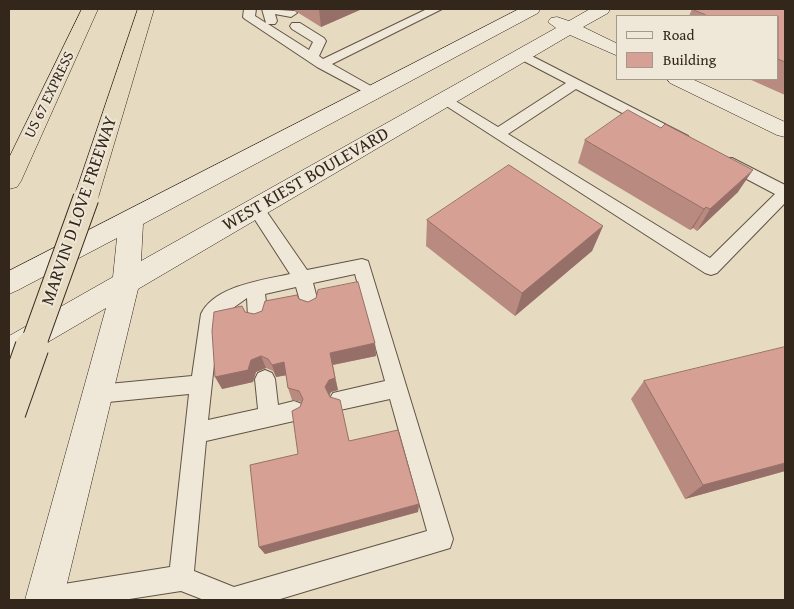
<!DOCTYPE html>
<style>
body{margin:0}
#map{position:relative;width:794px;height:609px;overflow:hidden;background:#e6dac1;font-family:"Gentium Book Plus",serif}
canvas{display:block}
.frame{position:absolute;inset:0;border:10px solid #33261b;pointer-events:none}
.legend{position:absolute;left:616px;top:15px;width:162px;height:65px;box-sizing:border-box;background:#efe7d7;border:1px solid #a49a8c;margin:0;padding:6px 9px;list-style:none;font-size:15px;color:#33261b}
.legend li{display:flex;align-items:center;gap:10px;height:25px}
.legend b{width:25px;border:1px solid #a49a8c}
</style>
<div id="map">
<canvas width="794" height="609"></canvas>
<div class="frame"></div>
<ul class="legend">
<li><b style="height:6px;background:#efe7d7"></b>Road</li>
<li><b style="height:14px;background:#d7a094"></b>Building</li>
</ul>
</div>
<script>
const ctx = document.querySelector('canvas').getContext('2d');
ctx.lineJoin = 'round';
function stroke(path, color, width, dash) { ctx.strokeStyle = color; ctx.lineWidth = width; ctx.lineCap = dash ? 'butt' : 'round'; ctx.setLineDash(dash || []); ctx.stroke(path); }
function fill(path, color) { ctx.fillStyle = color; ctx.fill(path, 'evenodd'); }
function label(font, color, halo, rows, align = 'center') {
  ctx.font = font + ' "Gentium Book Plus",serif'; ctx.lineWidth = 4; ctx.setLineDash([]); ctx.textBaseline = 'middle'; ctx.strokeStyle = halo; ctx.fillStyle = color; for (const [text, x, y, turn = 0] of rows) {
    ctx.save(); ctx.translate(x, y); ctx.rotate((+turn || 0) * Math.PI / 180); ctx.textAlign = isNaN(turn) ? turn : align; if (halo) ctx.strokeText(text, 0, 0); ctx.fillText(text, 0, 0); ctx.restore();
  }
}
const lane = new Path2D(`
 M244,9h12l-1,7 11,7 -4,-14 33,2 2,2 -6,4 -16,-3 2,7 -2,3h-7l41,26 4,-8 -21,-13 -2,-3 2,-3h8l24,15 2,3 -7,15 4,3 104,-50h15l-110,55 46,26 2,3 -2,3 -5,1 -56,-30 -72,-48 -2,-2z
 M522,51l166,85 2,3 -2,3h-10l-102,-53 -68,45 202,124 65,-64 -53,-28 -3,-4 3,-4h10l53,27v18l-68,70 -6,2 -6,-2 -268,-173 7,-4 5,1 49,30 68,-44 -48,-25 -2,-3 2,-3z
 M256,203l6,2 45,65 55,-11 6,2 85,278 -3,9 -173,52h-73l-23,-9 -58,9h-91l4,-9 9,-4 125,-20 19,-173 -91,9 -7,-2 -3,-7 3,-7 7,-2 94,-9 9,-62c13,-28 62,-34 89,-40l-42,-65 2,-4zM355,274l30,107 -52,12 -4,7 4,7 7,3 50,-11 37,132 -193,56 -40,-16 12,-130 88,-20 8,-3 3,-7 -3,-7 -8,-3 -16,4 -3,-26 -3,-6 -7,-3 -7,3 -3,6 3,30 -50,11 11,-102 28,-20 1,19 3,6 7,2 7,-2 3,-6 -3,-23 31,-7 7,24 7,3 7,-3 2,-5 -6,-23z`);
const secondary = new Path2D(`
 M519,9h21l-2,4 -395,211 -2,37 415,-233 -8,-6 3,-4 6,-1 12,4 21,-12h20l-2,4 -25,14 35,17v12l-48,-21 -432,254 -75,311h-38l81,-292 -87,51 -10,3v-26l104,-59 4,-39 -99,52 -9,4v-23z
 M667,79h25l93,43v15l-8,-2 -107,-52z`);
const highway = new Path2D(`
 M82,9h16l-77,172 -4,6 -8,2v-31z
 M138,9h16l-56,189 -4,6 -8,2 -8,-2 -4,-6z`);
const highwayBridgeFar1 = new Path2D(`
 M32,348l54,-150`);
const highwayBridge = new Path2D(`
 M9,412l23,-65`);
const wall = new Path2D(`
 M292,9h70l-41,18z
 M692,9h93v86l-36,-16h29v-63h-89z
 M585,140l153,52 -41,39 -4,-3 -3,2 -112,-67z
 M427,220l176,6 -11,25 -77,65 -89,-70z
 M299,299l9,3 67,41 1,13 -43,9 5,25 -7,2 -2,4 20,45 70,63 -1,8 -153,42 -6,-7 39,-93 2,-47 2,-5 -10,-2 -4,-12 -2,-13 -10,2 -3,-6 -7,-3 -10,4 -3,10 -31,7 23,-77 9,2z
 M644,381l141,90 -100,28 -54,-100z`);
const shadedWall = new Path2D(`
 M319,9h43l-41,18z
 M753,170l-15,22 -41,39 13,-22z
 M706,207l-13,21 -3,2 14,-21z
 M603,226l-11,25 -77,65 7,-23z
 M375,343l1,13 -44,9 -2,-12z
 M261,356l5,12 -10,4 -3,10 -31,7 -7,-12z
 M284,362l4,13 -12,2 -4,-12z
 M335,378l3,12 -7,2 -4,7 -2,-12 4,-7z
 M785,463v8l-100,28 18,-14z
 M419,504l-1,8 -153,42 -6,-7z`);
const building = new Path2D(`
 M692,9h93v53l-7,-3v-43h-74l1,-1z
 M628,110l33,18 4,-4 88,46 -43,39 -4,-2 -2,2 -119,-69z
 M509,165l94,61 -81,67 -95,-73z
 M358,282l17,61 -45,10 5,25 -6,2 -4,7 5,10 10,3 9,41 49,-11 21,74 -160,43 -9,-82 48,-11 -6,-43 8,-4 3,-8 -4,-8 -11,-3 -4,-26 -12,3 -4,-6 -7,-3 -10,4 -3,10 -33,7 -3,-46 2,-19 28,-6 3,6 9,2 8,-3 3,-10 32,-6 2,4 9,3 8,-4 2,-8z
 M785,347v116l-82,22 -59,-104z`);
const farStreetnames = [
 ["US 67 EXPRESS",50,95,-64]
];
const streetNames = [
 ["WEST KIEST BOULEVARD",306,180,-30],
 ["MARVIN D LOVE FREEWAY",80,211,-71]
];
stroke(lane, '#605344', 2);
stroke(secondary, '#33261b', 1);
stroke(highway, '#33261b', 1);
fill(lane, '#efe7d7');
fill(secondary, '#efe7d7');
fill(highway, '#e6dac1');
stroke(highwayBridgeFar1, '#33261b', 27, []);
stroke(highwayBridge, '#33261b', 35, []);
stroke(highwayBridgeFar1, '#e6dac1', 25);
stroke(highwayBridge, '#e6dac1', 33);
fill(wall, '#b98a7f');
fill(shadedWall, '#967068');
fill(building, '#d7a094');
stroke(building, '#967068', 1);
label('15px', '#33261b', '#efe7d7', farStreetnames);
label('18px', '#33261b', '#efe7d7', streetNames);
</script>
